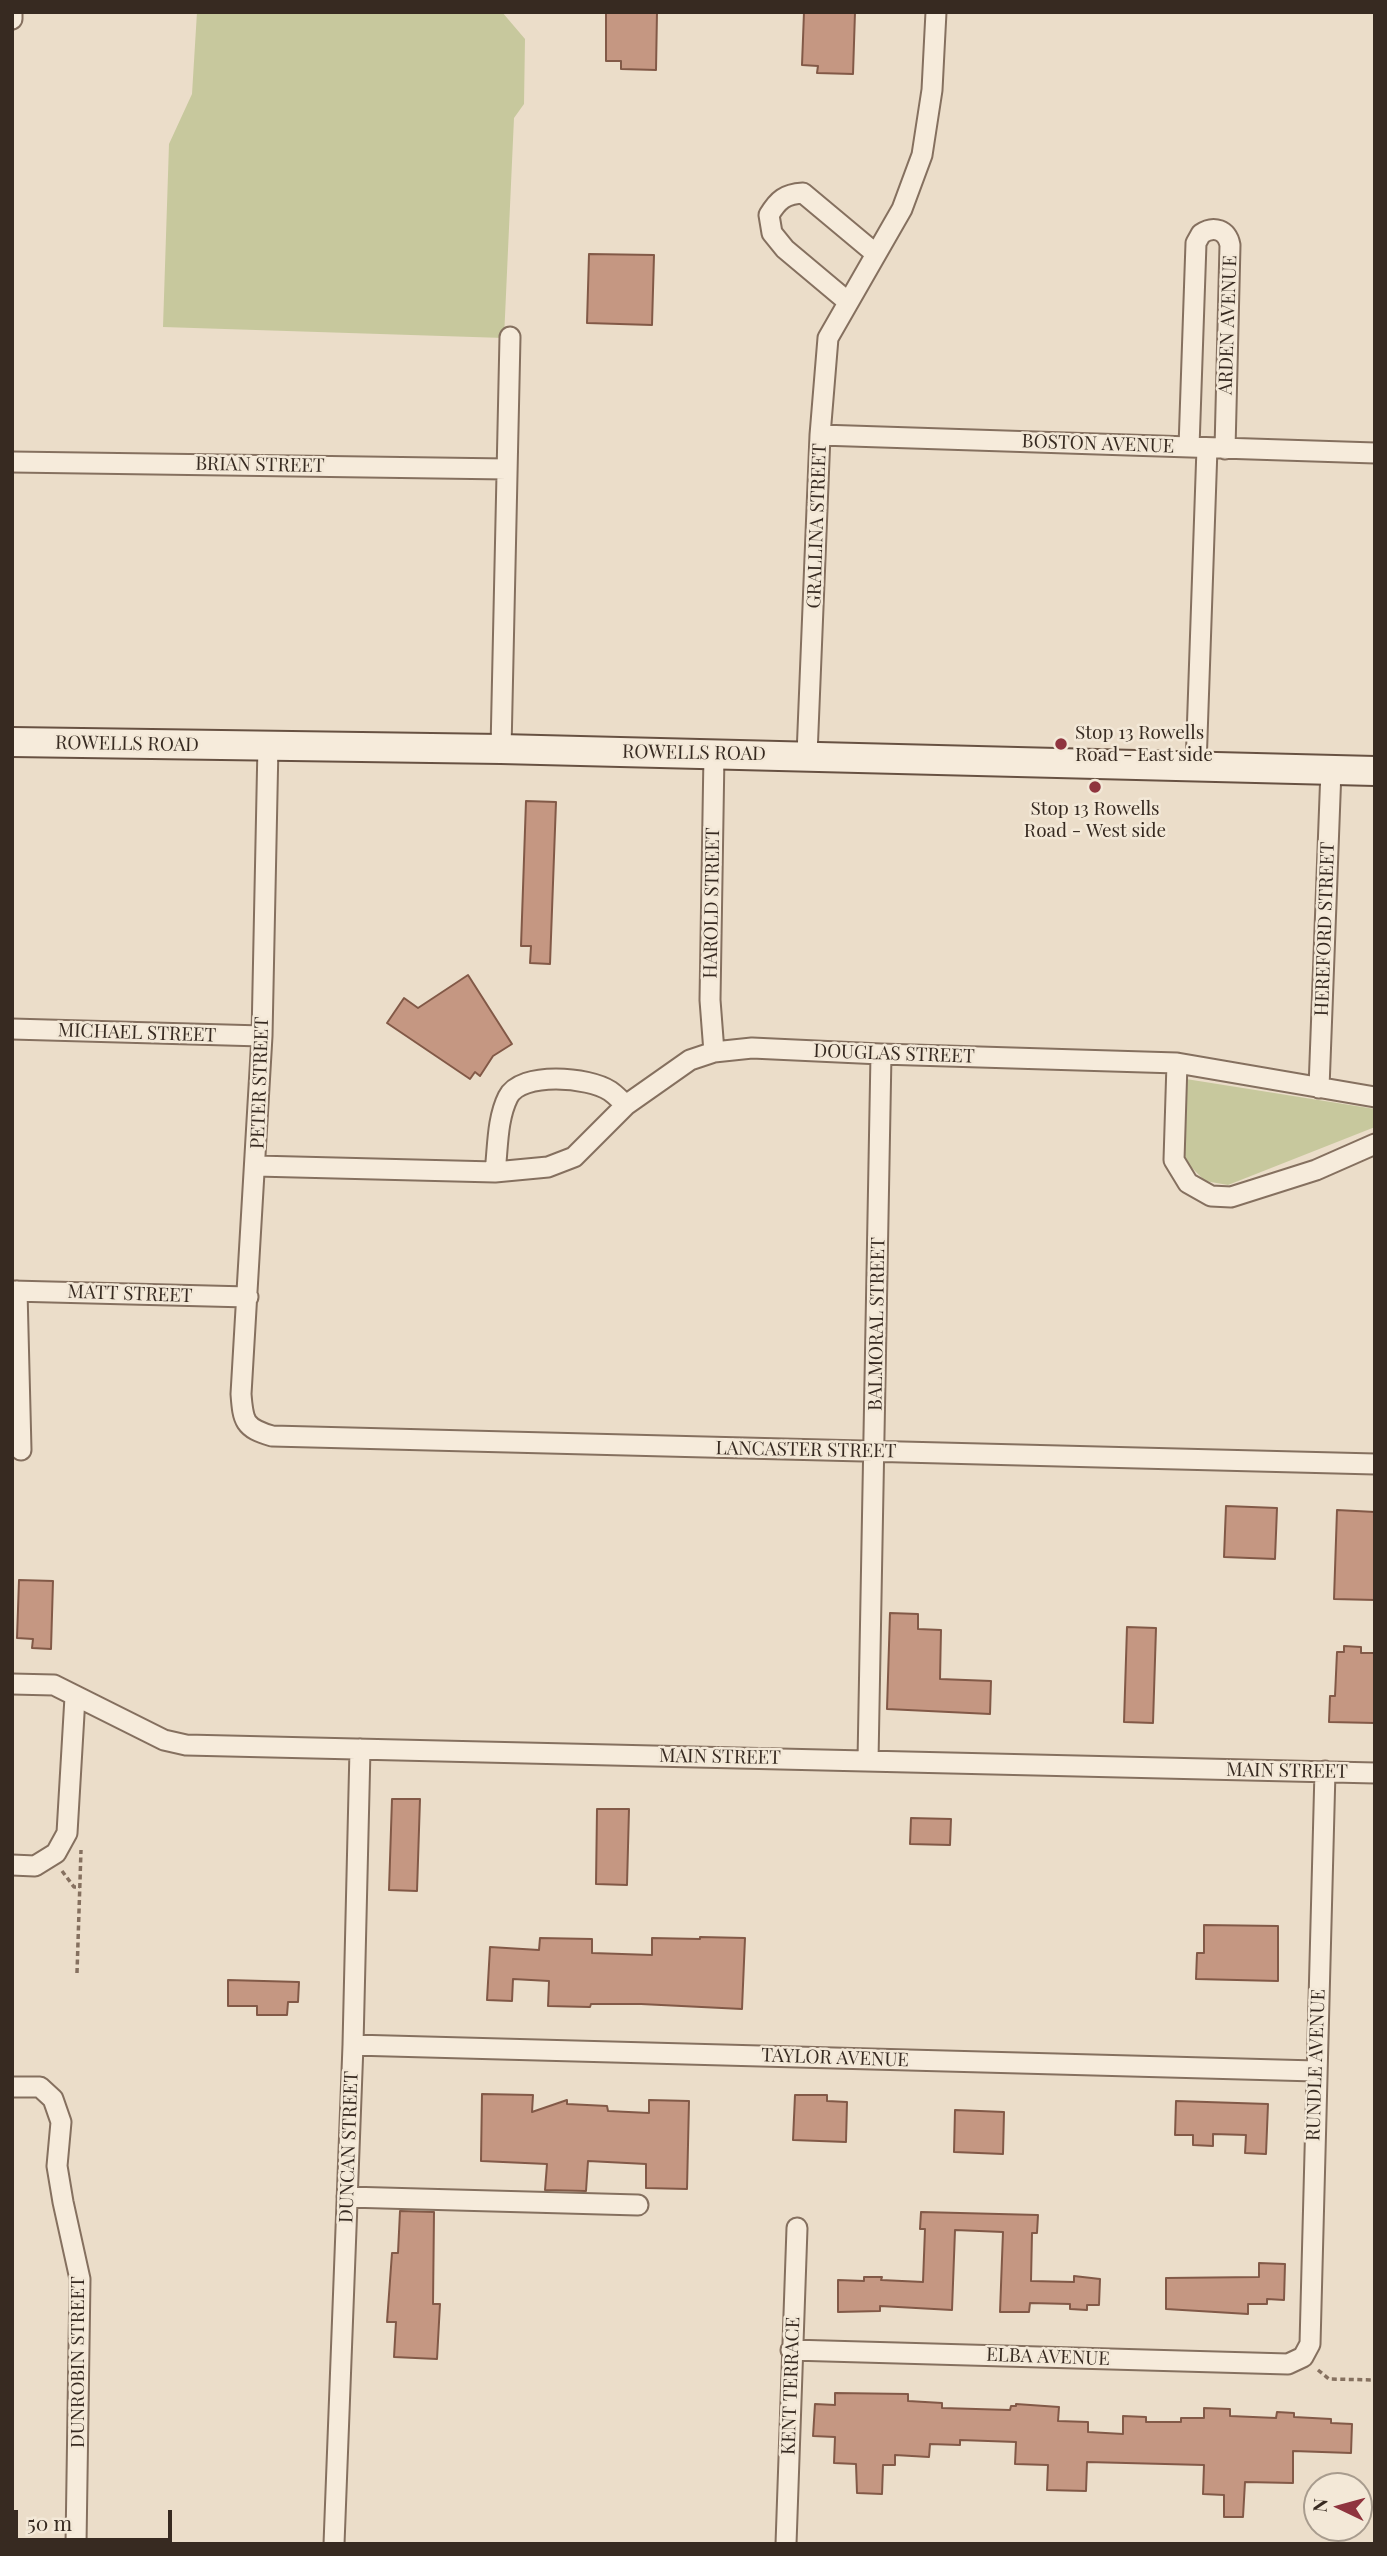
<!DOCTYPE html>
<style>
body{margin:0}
#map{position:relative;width:1387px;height:2556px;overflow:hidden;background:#ebddc9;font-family:"Playfair Display",serif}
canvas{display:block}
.frame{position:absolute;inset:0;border:14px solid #372a21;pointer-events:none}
.north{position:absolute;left:1303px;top:2472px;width:70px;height:70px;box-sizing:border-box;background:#f3e8d7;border:2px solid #a89c8e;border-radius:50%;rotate:275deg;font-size:19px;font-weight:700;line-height:28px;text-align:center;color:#372a21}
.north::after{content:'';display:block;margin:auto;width:24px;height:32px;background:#8f343e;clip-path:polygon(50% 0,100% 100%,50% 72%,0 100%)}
.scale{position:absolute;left:14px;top:2510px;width:158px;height:32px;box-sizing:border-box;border:4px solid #372a21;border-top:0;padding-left:9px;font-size:21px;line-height:24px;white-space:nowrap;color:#372a21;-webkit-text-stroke:5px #f3e8d7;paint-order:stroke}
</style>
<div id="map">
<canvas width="1387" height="2556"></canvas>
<div class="frame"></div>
<div class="north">N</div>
<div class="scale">50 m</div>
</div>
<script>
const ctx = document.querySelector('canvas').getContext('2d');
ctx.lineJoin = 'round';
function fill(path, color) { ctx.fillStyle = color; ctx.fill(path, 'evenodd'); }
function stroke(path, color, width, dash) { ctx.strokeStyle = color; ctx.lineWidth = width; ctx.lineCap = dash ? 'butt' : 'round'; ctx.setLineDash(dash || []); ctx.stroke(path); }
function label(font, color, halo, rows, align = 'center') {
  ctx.font = font + ' "Playfair Display",serif'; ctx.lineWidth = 5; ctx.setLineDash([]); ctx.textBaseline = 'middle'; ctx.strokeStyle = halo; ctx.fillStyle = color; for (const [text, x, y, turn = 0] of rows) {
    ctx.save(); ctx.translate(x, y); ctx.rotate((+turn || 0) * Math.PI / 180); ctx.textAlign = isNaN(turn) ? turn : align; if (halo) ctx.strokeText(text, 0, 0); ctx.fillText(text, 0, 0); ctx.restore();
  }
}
const green = new Path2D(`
 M197,12h305l23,27 -1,65 -10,14 -10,220 -341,-11 6,-183 23,-50z
 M1186,1079l189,30v18l-147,58 -23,-4 -17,-17 -7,-18z`);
const building = new Path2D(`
 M606,12h51l-1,58 -35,-1v-8h-15z
 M804,12h51l-2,62 -36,-1 1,-7 -16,-1z
 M589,254l65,1 -2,70 -65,-2z
 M526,801l30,1 -6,162 -20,-1 1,-17h-10z
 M468,975l44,69 -19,12 -13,20 -5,-4 -5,7 -83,-56 17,-25 14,10z
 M1226,1506l51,2 -2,51 -51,-2z
 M1337,1510l38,2v88l-41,-1z
 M19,1580l34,1 -2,68 -19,-1 1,-9 -16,-1z
 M890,1613l28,1v15l23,1 -1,49 51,2 -1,33 -103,-5z
 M1127,1627l29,1 -3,95 -29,-1z
 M1344,1646l17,1v6h14v70l-46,-1 1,-26h5l2,-44h7z
 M392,1799h28l-3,92 -28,-1z
 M597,1809h32l-2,76 -31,-1z
 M911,1818l40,1 -1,26 -40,-1z
 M1204,1925l74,1v55l-82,-2 1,-26h7z
 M700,1937l45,1 -3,71 -101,-5h-50l-1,3 -42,-1 1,-25 -36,-2 -1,22 -25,-1 3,-53 49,3 1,-12 52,1v14l60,2v-17l48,1z
 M228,1980l71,2 -1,20h-10l-1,13h-30v-9h-29z
 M482,2094l51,1 -1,17 35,-12v4l40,2 1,5 41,2v-13l40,1 -2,88 -41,-1v-24l-58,-3 -2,30 -41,-1 2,-26 -66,-3z
 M795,2095h32v6l20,1 -1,40 -53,-2z
 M1176,2101l92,3 -2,50 -21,-1 1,-18 -33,-1v12l-20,-1v-10h-18z
 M955,2110l49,2 -1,42 -49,-2z
 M400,2211l34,1 -1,92h7l-3,55 -43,-2 2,-35h-9l5,-69h6z
 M921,2212l117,3 -1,18h-5l-1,48 43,1v-6l26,3 -1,26h-12v5l-17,-1v-5l-40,-1 -1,9h-29l3,-80 -48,-2 -3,80 -72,-4v5l-42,1v-32l26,1v-4h18l-1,3 42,2 2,-53h-5z
 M1259,2263l26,1 -1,36 -17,-1v5h-19v10l-82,-5v-31l93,-1z
 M835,2393l73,1v7l34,2v5l68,2 1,-4h5v-2l43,3 -1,14 30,1v10l35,2v-18l23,1v5h35v-4h23v-10l26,1v7l46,2 1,-6 17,1v4l37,2v4l21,1 -1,29 -58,-2v32l-48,-1 -2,35h-19v-22l-21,-1 1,-29 -117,-3 -1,29 -39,-1 1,-25 -33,-1 1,-22 -56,-2v5l-30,-1 -1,13 -34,-2v10h-12l-1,29 -25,-1 -1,-29 -22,-1 1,-26 -22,-1 2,-32 20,1z`);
const path = new Path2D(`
 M62,1871l12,16h6
 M77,1973l4,-123
 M1318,2370l11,9 46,1`);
const street = new Path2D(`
 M12,19v-7
 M847,301l-62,-52 -13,-16 -3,-18c9,-15 16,-21 34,-22l73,61
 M820,435l555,18
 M1189,447l7,-204 5,-9c13,-9 26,-4 29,11l-5,204
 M12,462l495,7
 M268,745l-6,291 -21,358c2,27 3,34 31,42l1103,28
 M501,749l9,-412
 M807,755l13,-320 8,-97 74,-129 20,-54 10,-65 4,-78
 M1196,766l11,-318
 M12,1029l250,7
 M714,1052l-4,-52 4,-246
 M1177,1063l-3,97 14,23 23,13 20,1 85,-27 59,-26
 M1319,1088l12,-318
 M256,1166l239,6 53,-5 26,-10 52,-52 64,-45 24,-8 38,-4 129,6 296,9 198,34
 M495,1172c3,-25 2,-53 13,-75 13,-26 81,-20 102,-6 6,4 11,10 16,14
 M12,1291l236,6
 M17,1291l4,159
 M12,1684l42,1 110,55 22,5 1189,28
 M868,1761l13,-707
 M12,1865l23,1 21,-13 11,-20 8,-136
 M353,2045l963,26
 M12,2087h28l13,12 8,23 -4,44 6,36 17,77 -4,265
 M347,2197l291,8
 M791,2350l497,14 15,-7 7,-13 15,-573
 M334,2544l19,-499 7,-296
 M786,2544l11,-316`);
const secondary = new Path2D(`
 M12,742l489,7 874,22`);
const markers = [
 [1061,744,7,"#8f343e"],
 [1095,787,7,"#8f343e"]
];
const streetNames = [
 ["ARDEN AVENUE",1228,325,-88],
 ["BOSTON AVENUE",1098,444,2],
 ["BRIAN STREET",260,465,1],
 ["GRALLINA STREET",817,526,-88],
 ["ROWELLS ROAD",127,744,1],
 ["ROWELLS ROAD",694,753,1],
 ["HAROLD STREET",712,903,-89],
 ["HEREFORD STREET",1325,929,-88],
 ["MICHAEL STREET",137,1033,2],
 ["DOUGLAS STREET",894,1054,2],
 ["PETER STREET",260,1083,-88],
 ["MATT STREET",130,1294,2],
 ["BALMORAL STREET",877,1324,-89],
 ["LANCASTER STREET",806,1450,1],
 ["MAIN STREET",720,1757,1],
 ["MAIN STREET",1287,1771,1],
 ["TAYLOR AVENUE",835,2058,2],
 ["RUNDLE AVENUE",1316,2065,-88],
 ["DUNCAN STREET",349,2147,-88],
 ["ELBA AVENUE",1048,2357,2],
 ["DUNROBIN STREET",78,2362,-90],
 ["KENT TERRACE",791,2386,-88]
];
const poiNames = [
 ["Stop 13 Rowells",1075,733],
 ["Road - East side",1075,755],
 ["Stop 13 Rowells",1095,809,"center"],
 ["Road - West side",1095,831,"center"]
];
fill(green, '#c7c89d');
fill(building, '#c59782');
stroke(building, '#825947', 2);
stroke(street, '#85705f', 23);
stroke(secondary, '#675142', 32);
stroke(path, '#85705f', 3.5, [5, 3.5]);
stroke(street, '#f6ebdb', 19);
stroke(secondary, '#f6ebdb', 28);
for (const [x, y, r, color] of markers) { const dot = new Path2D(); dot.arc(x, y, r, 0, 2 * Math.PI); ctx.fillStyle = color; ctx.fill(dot); stroke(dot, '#f3e8d7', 2.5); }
label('19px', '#372a21', '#f3e8d7', streetNames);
label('19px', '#372a21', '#f3e8d7', poiNames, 'left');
</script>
